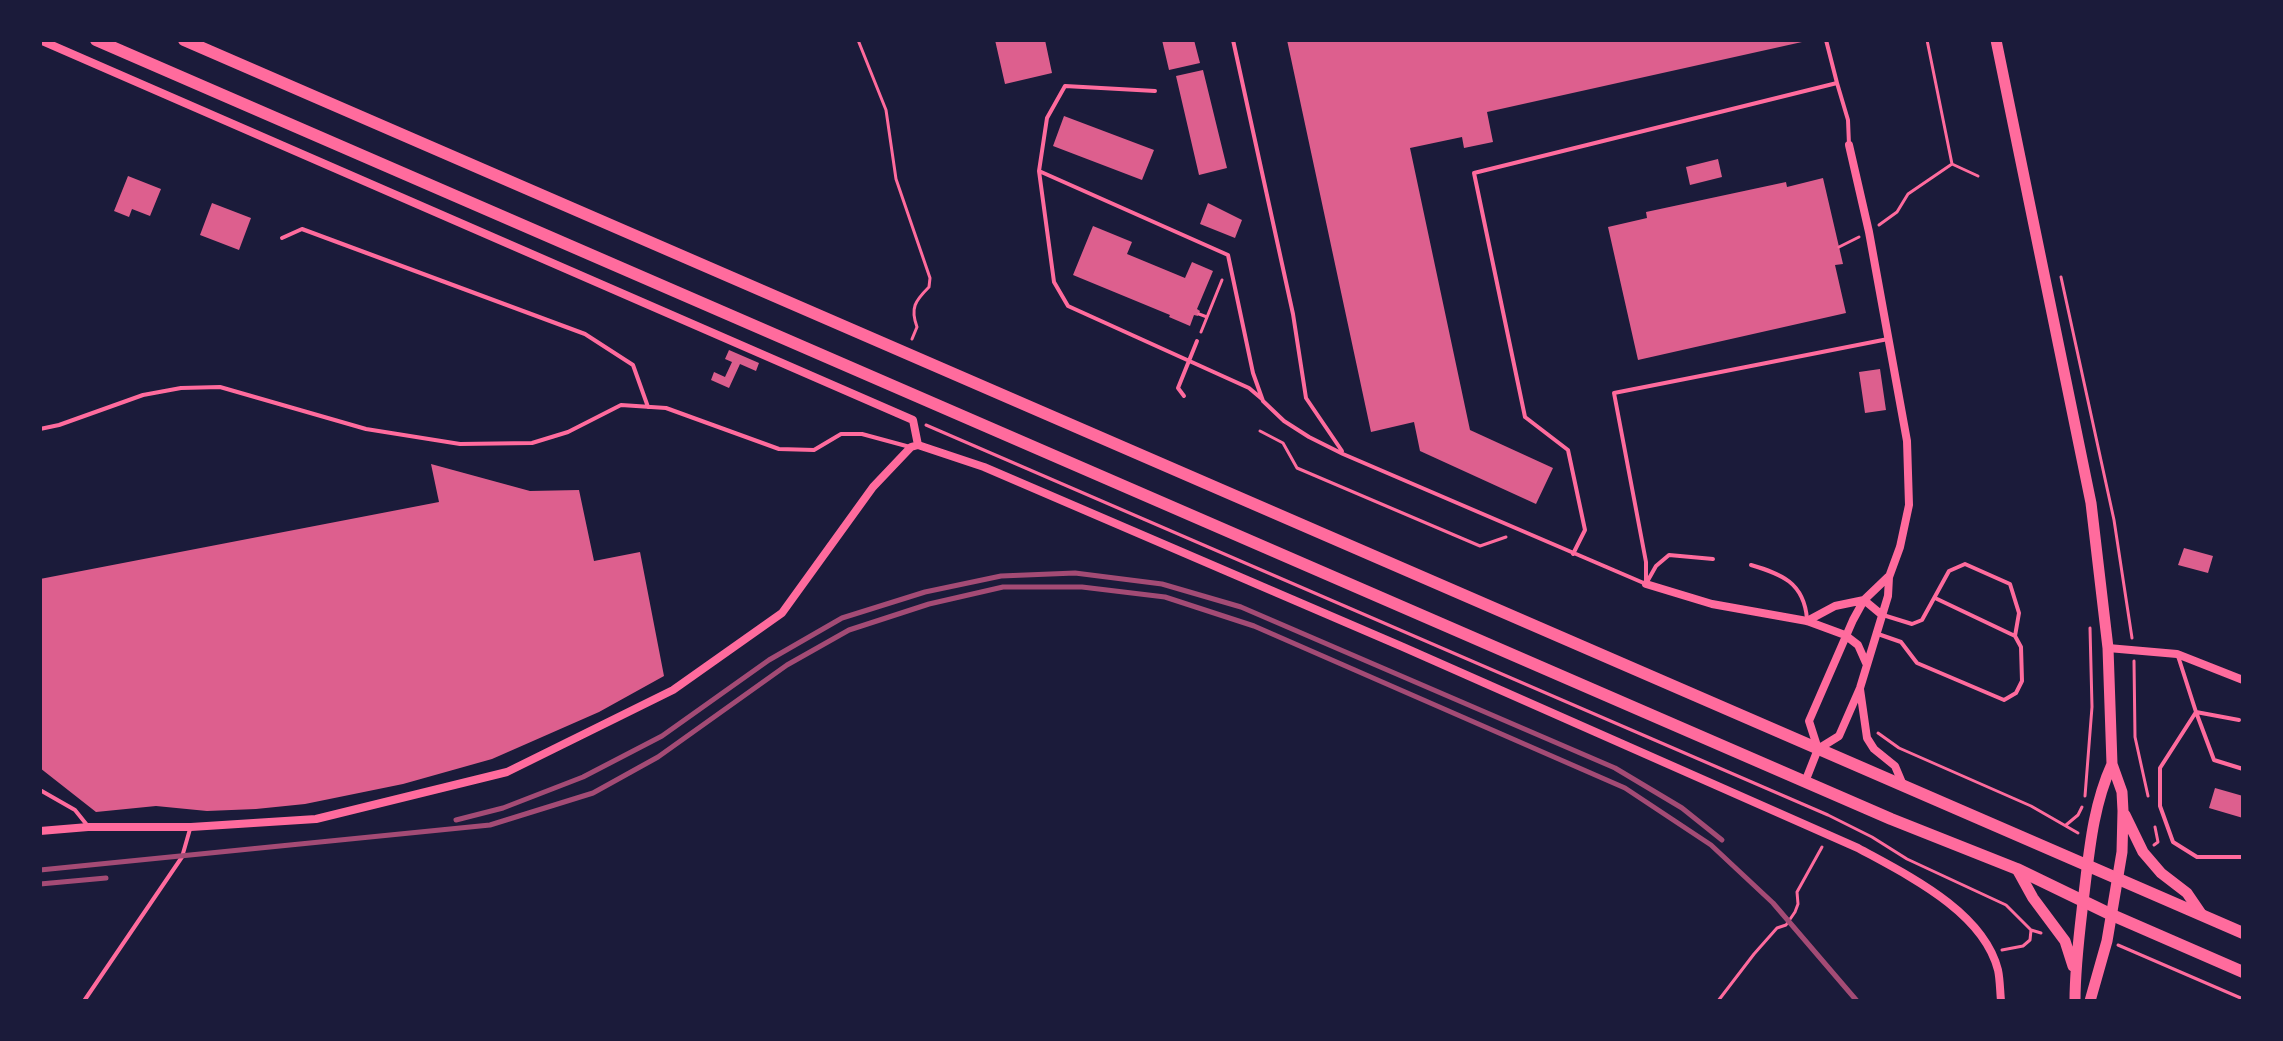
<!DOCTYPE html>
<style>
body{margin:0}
#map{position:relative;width:2283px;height:1041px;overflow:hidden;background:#1b1b3a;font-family:Manrope,sans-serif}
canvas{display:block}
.frame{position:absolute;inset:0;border:42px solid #1b1b3a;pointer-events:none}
</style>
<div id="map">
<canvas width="2283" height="1041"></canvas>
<div class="frame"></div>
</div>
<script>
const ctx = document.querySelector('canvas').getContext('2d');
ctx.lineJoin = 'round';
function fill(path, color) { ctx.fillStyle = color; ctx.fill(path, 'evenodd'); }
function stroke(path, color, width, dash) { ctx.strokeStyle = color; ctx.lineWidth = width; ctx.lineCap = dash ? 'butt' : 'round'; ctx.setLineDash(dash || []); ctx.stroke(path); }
const building = new Path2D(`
 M995,40h50l7,33 -47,11z
 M1162,40h32l6,23 -31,7z
 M1287,40h524l-324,72 6,30 -29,6 -2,-11 -52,11 60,282 83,38 -17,36 -116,-53 -6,-29 -43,10z
 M1203,70l24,98 -28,7 -23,-99z
 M1064,116l90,34 -12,30 -89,-34z
 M1718,159l4,18 -32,8 -4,-18z
 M128,176l33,13 -11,27 -18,-7 -3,8 -15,-6z
 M1823,178l20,86 -8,1 11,48 -208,47 -30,-133 39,-9 -1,-6 140,-30 1,5z
 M212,203l39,15 -12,32 -39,-15z
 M1208,203l34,17 -7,18 -35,-14z
 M1093,226l39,16 -5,12 58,24 7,-16 21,9 -16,38 3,2 -2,5 -4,-1 -4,11 -21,-9 1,-2 -97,-40z
 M729,350l30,13 -3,8 -16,-7 -11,24 -18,-8 3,-8 11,5 7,-15 -7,-3z
 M1880,369l6,41 -21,3 -6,-41z
 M431,464l99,27 49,-1 15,71 46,-9 24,124 -65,36 -107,47 -89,25 -98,20 -49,5 -49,2 -51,-5 -60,6 -56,-44v-189l399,-77z
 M2184,548l29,8 -5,17 -30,-8z
 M2215,788l28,8v22l-34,-10z`);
const path = new Path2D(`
 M858,40l28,70 10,69 34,99 -1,9c-14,14 -19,21 -12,40l-5,12
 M1927,40l25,124
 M1952,164l26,12
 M1879,225l18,-13 11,-18 44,-30
 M1839,247l20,-10
 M2061,277l53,243 18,118
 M1199,314l8,3
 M1201,332l21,-52
 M926,425l902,390 44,22 35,22 99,46 25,25 10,3
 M1260,431l23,12 14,25 183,78 26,-9
 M2134,661l1,76 13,59
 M1878,733l21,15 132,58 47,27
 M2085,796l7,-89 -2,-79
 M2066,825l12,-10 4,-8
 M2154,845l4,-3 -3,-15
 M2118,945l125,54
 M2002,950l21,-4 7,-6 1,-10
 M1718,1001l36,-47 23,-26 9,-3 9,-13 3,-8 -1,-12 25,-45`);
const service = new Path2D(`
 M1233,40l60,274 13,84 36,53
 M1826,40l11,43
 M1155,91l-90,-5 -18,32 -8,53 15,111 14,24 181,82 13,11
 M1039,171l189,84 25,118 10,28 21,20 25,16 34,17 303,130
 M282,238l20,-9 283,105 48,31 15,42
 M1184,396l-6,-8 19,-47
 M40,429l19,-4 84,-30 38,-7 39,-1 146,42 94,15 72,-1 36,-11 53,-27 45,3 113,41 35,1 27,-16h21l48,13
 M1573,554l12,-24 -17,-80 -43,-33 -51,-244 363,-90 11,37 1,25
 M1751,565c30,9 53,17 56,54
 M1647,582l9,-16 13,-11 44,4
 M1646,584v-22l-32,-169 274,-54
 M1935,598l80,38
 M1878,634l23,8 16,21 87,37 12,-7 6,-12 -1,-34 -6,-11 4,-23 -9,-29 -45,-20 -16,7 -27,49 -10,4 -29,-9
 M2178,656l18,56 -36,56v38l13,36 24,15h46
 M2196,712l18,48 29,9
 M2196,712l43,8
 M40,790l35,20 12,15
 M84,1001l98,-144 8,-28`);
const minor = new Path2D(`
 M40,40l873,380 5,25
 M1646,584l66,20 95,17 38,14 13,10 8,18
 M1864,600l18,15
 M1807,621l28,-15 29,-6
 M2108,648l69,6 66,26
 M1860,689l7,49 7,11 21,17 8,19
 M1818,749l-9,-28 44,-101 11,-20 24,-23
 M1805,782l13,-33 21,-13 21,-48 28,-92 1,-19 11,-30 9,-42 -2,-64 -38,-209 -20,-87
 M40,831l48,-4h103l125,-8 191,-47 166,-82 109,-77 91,-126 38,-40 7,-2 66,22 419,180 455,201c49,27 125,63 140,122 2,9 2,21 3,31`);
const secondary = new Path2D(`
 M1996,40l95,463 17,145 4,116 10,28 1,19 -1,41 -15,89 -17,60
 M2125,815l18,37 18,21 26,20 15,22
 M2017,869l16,29 32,43 8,25
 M2075,1001c0,-34 4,-65 8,-99 6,-47 9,-94 29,-138`);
const primary = new Path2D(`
 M96,40l1795,779 126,50 95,46 131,57
 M184,40l2059,893`);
const rail = new Path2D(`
 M456,820l47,-12 80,-31 79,-41 107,-76 73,-42 83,-26 76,-16 74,-3 87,11 79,23 374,161 67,40 40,32
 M40,870l450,-45 103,-32 65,-36 129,-92 62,-35 80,-26 74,-17h79l83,10 89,29 371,162 86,57 62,58 84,98
 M40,884l66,-6`);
fill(building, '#dd5f8e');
stroke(path, '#ff6b9d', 3);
stroke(service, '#ff6b9d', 4);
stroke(minor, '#ff6b9d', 8);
stroke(secondary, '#ff6b9d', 11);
stroke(primary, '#ff6b9d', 12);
stroke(rail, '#a44b75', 5);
</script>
